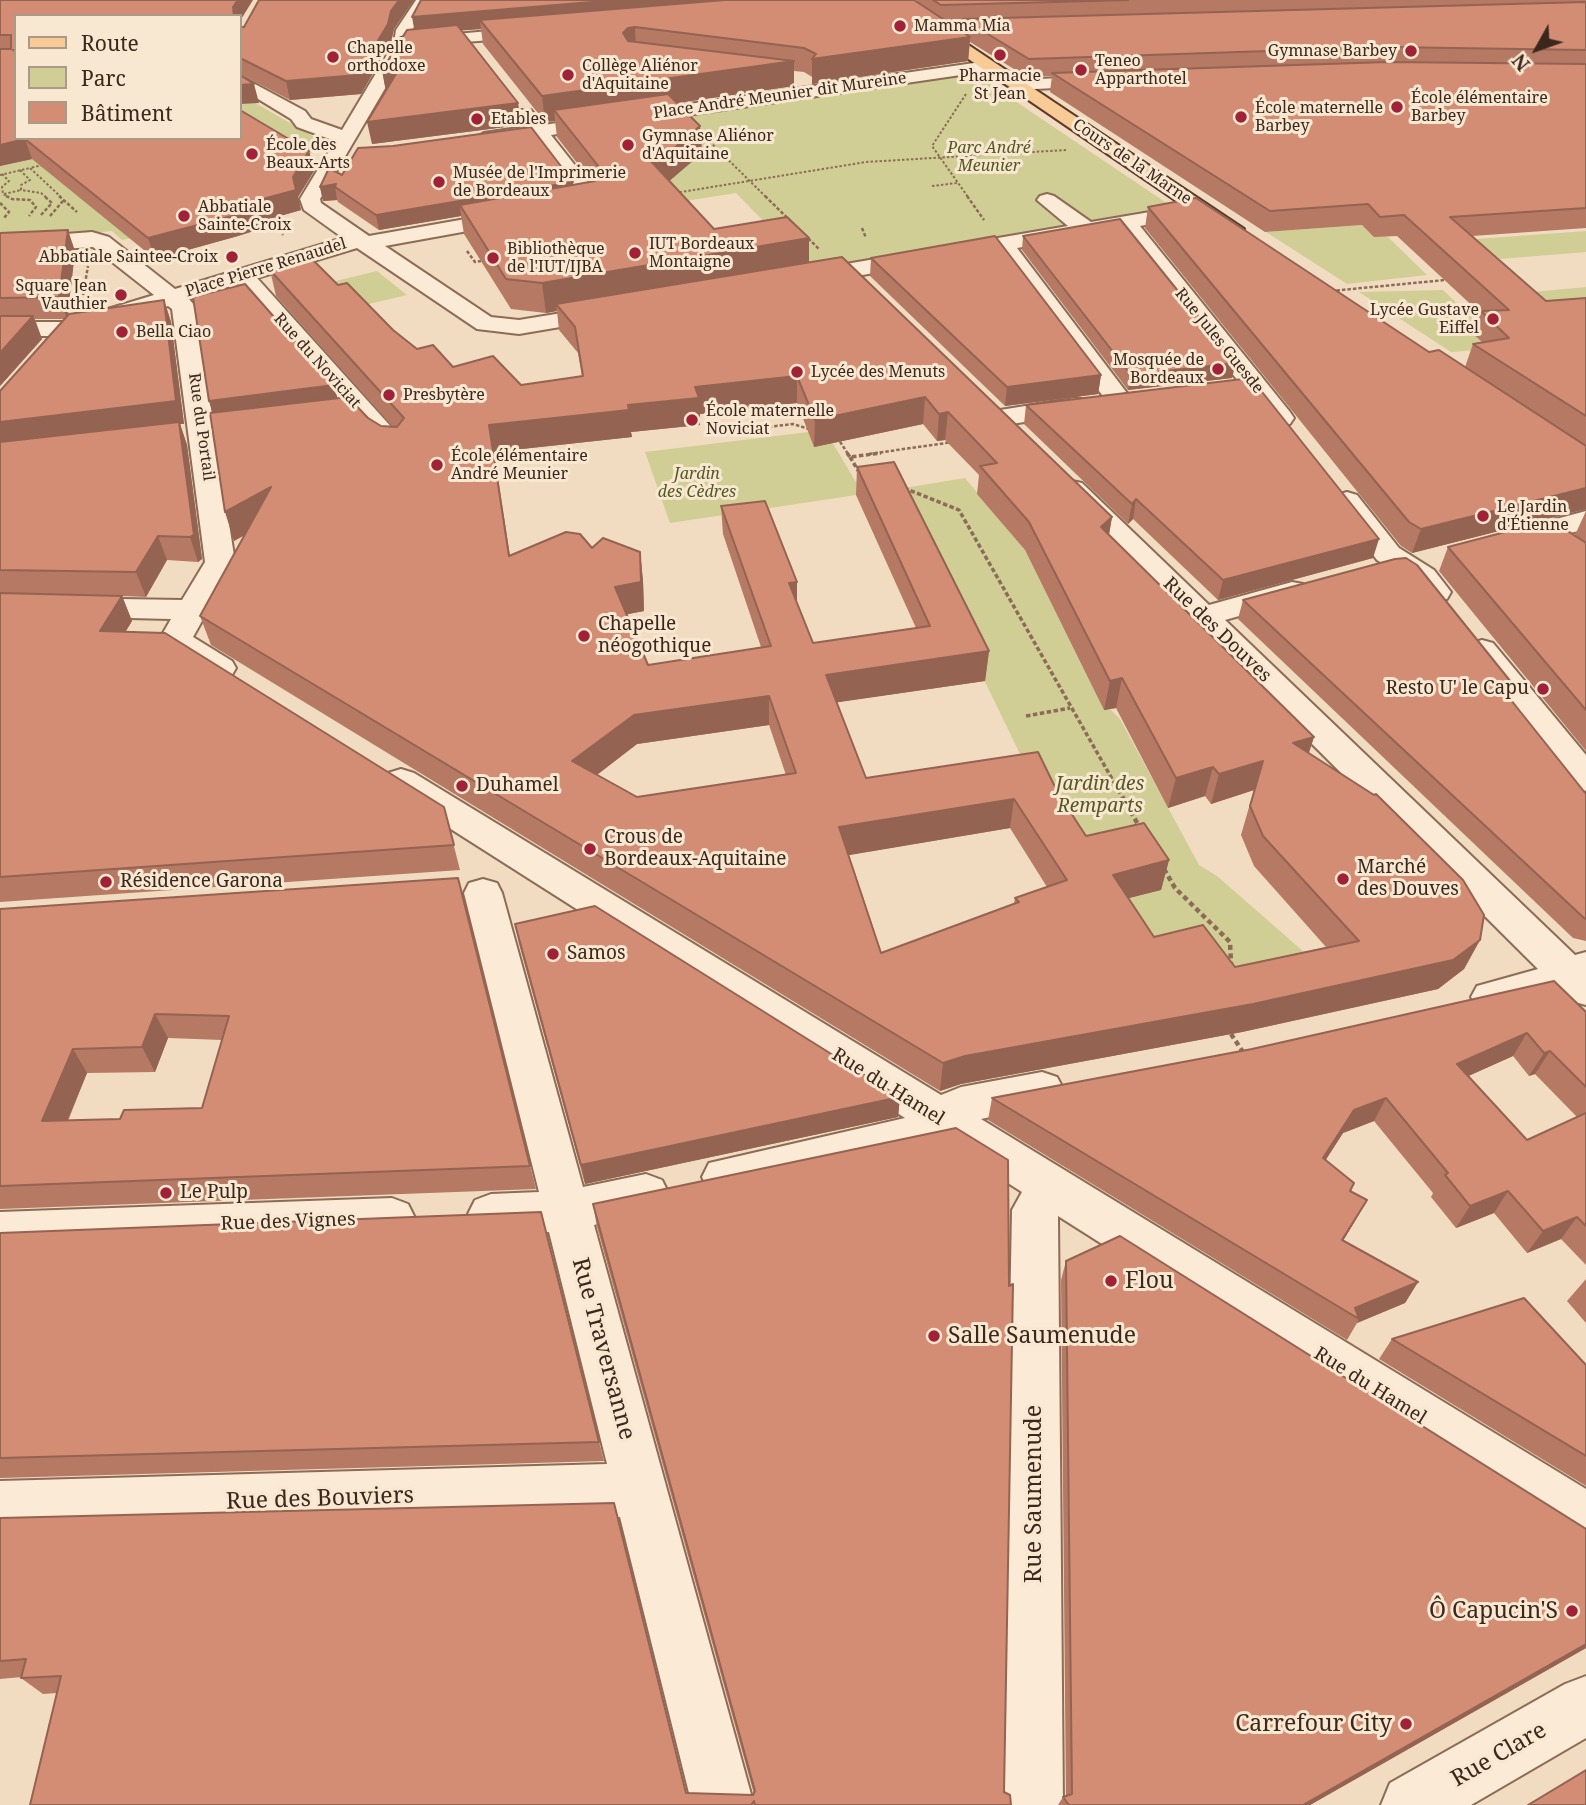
<!DOCTYPE html>
<meta charset="utf-8">
<style>
body{margin:0}
#map{position:relative;width:1586px;height:1805px;overflow:hidden;background:#f1dcc1;font-family:"Noto Serif",serif}
canvas{display:block}
.legend{position:absolute;left:14px;top:14px;width:228px;height:126px;box-sizing:border-box;background:#f8e7d1;border:2px solid #ac9a89;margin:0;padding:9px 12px;list-style:none;font-size:21px;color:#3b271c}
.legend li{display:flex;align-items:center;gap:14px;height:35px}
.legend b{width:35px;border:2px solid #ac9a89}
.north{position:absolute;left:1502px;top:14px;width:70px;height:70px;-webkit-text-stroke:5px #f8e7d1;paint-order:stroke;rotate:230deg;font-size:19px;font-weight:700;line-height:28px;text-align:center;color:#3b271c}
.north::after{content:'';display:block;margin:auto;width:24px;height:32px;background:#3b271c;clip-path:polygon(50% 0,100% 100%,50% 72%,0 100%)}
</style>
<div id="map">
<canvas width="1586" height="1805"></canvas>
<ul class="legend">
<li><b style="height:9px;background:#f8ca96"></b>Route</li>
<li><b style="height:19px;background:#d0ce94"></b>Parc</li>
<li><b style="height:19px;background:#d38d74"></b>Bâtiment</li>
</ul>
<div class="north">N</div>
</div>
<script>
const ctx = document.querySelector('canvas').getContext('2d');
ctx.lineJoin = 'round';
function fill(path, color) { ctx.fillStyle = color; ctx.fill(path, 'evenodd'); }
function stroke(path, color, width, dash) { ctx.strokeStyle = color; ctx.lineWidth = width; ctx.lineCap = dash ? 'butt' : 'round'; ctx.setLineDash(dash || []); ctx.stroke(path); }
function label(font, color, halo, rows, align = 'center') {
  ctx.font = font + ' "Noto Serif",serif'; ctx.lineWidth = 6; ctx.setLineDash([]); ctx.textBaseline = 'middle'; ctx.strokeStyle = halo; ctx.fillStyle = color; for (const [text, x, y, turn = 0] of rows) {
    ctx.save(); ctx.translate(x, y); ctx.rotate((+turn || 0) * Math.PI / 180); ctx.textAlign = isNaN(turn) ? turn : align; if (halo) ctx.strokeText(text, 0, 0); ctx.fillText(text, 0, 0); ctx.restore();
  }
}
const green = new Path2D(`
 M972,72l202,136 -83,15 -36,-27 -19,4 34,27 -257,45 -77,-79 -120,19 -31,-38 116,-21 -36,-37z
 M240,94l79,46 -13,21 -66,-30z
 M201,138l-114,65 15,10 -2,1 2,2 11,-2 22,23 -13,3 -10,-9 -112,9v-74l23,-5 -2,-3z
 M1362,225l26,12 39,38 -80,9 -81,-52z
 M1586,231v21l-86,7 -24,-20z
 M377,271l30,24 -55,13 -32,-23z
 M1586,287v25l-27,2 -27,-22z
 M1443,290l45,43 1,16 -38,3 -92,-60z
 M825,430l38,64 -193,29 -25,-71z
 M965,478l60,72 73,147 22,22 79,146 18,11 111,97 -182,-7 -40,-62 55,-14 -81,-25 -27,-43 -161,-332z`);
const pathFar3 = new Path2D(`
 M966,94l-34,52 36,51
 M700,132l66,65
 M43,165l-13,3 31,29
 M20,170l10,10 -9,5v5l20,3 5,4
 M2,174l7,7 -7,6 1,7 6,3
 M0,175l30,-7
 M932,186l25,-3
 M675,193l191,-31 200,-12
 M4,194l17,-4`);
const pathFar2 = new Path2D(`
 M6,196l6,3 18,1 6,7 -7,9
 M59,196l18,16
 M765,196l54,53
 M967,196l17,24
 M0,203l9,9 -5,6
 M276,214v9l7,12
 M41,215l11,-12 -8,-7
 M50,216l13,-15
 M862,228l4,10
 M467,251l8,11 6,-1
 M1331,291l114,-11
 M83,295l5,-29
 M725,432l68,-8 16,5
 M837,437l11,17
 M869,454l84,-12`);
const pathFar1 = new Path2D(`
 M847,453l3,4 31,-4
 M850,457l9,15
 M904,488l55,22 160,281
 M1026,716l44,-8`);
const path = new Path2D(`
 M1118,789l22,39
 M1164,869l11,19 55,54 1,22
 M1231,1034l12,18`);
const minor = new Path2D(`
 M416,0h16l-20,30v8l121,-11 8,5 -8,5 -123,9 -90,153 1,4 48,33 210,-37 -46,-61 -49,7 -10,-6 10,-6 41,-6 -10,-13 2,-4h14l12,15 445,-64 9,5 -9,5 -437,64 49,62 -5,11 -210,38 106,71 28,3 92,-15 8,2 4,5 -4,5 -100,17 -42,-5 -120,-81 -100,30 146,162 4,6 -4,6 -10,2 -10,-2 -145,-168 -49,15 6,7 40,256 -42,75 39,24 4,7 -4,7c-26,7 -48,-15 -68,-28l-5,-7 12,-21 -171,-4v-18l182,3 23,-38 -33,-253 -4,-3 -101,30h-67v-14h65l89,-27 -61,-48 -93,6v-14l92,-7 17,5 66,52 168,-51 -39,-28 -4,-11 35,-58 -38,-14 -6,-8 -51,-31v-12l65,35 6,8 31,11 52,-87 2,-13z
 M1105,76l9,5 -3,4 -94,5 -9,-5 9,-5z
 M1047,194l7,2 37,26 106,-18 7,2 4,4 -4,4 -64,12 150,186 4,6 -4,6 -9,2 -9,-2 -153,-194 -102,18 116,153 -4,6 -9,2 -9,-2 -116,-155 -190,33 -8,-2 -3,-5 3,-5 8,-2 263,-45 -31,-26 3,-4z
 M1076,398l9,2 4,6 -4,6 -85,14 -9,-2 -4,-6 4,-6 9,-2z
 M1072,481l10,2 127,122 83,-23 11,2 4,7 -4,7 -78,22 350,335 11,-3v53l-15,-4 -9,-8c-26,10 -58,24 -85,15l-6,-11 6,-11 61,-17 -476,-474 -4,-6 4,-6z
 M1347,492l10,3 42,53 35,22 17,22 -4,7 -11,2 -11,-2 -13,-17 -35,-22 -44,-59 4,-6z
 M1586,511v18l-76,20 -10,-3 -5,-6 5,-6z
 M1482,640l11,3 93,112v36l-13,-4 -102,-130 -5,-7 5,-7z
 M401,769l13,4 527,322 20,-8 81,-15 15,5 7,13 -7,13 -76,16 605,370v58l-19,-8 -509,-323 5,589h-62l11,-595 10,-18 -80,-51 -28,14 -189,42 -16,-6 -7,-14 7,-14 196,-45 -517,-329 -5,-8 5,-8z
 M483,879l14,4 5,10 81,294 63,-13 16,6 7,14 -7,14 -68,17 160,580h-62l-72,-288 -620,18v-54l607,-17 -58,-232 -58,2 -16,-6 -7,-14 7,-14 16,-6 48,-2 -75,-299 5,-10z
 M392,1198l16,6 7,14 -7,14 -16,6 -392,16v-42z
 M1586,1676v62l-115,67h-90l9,-22 175,-99z`);
const major = new Path2D(`
 M882,0h19l343,229 -3,5h-16z`);
const tram = new Path2D(`
 M372,45c36,-7 49,-14 68,-45`);
const wall = new Path2D(`
 M0,0l16,16v122l293,13 5,20 -16,26 3,13 -42,12 1,7 -22,7 -83,23 -123,-100 -32,7z
 M421,0l495,2 1,-2h669v228l-114,8 74,65 40,-3v211l-174,44 -11,-7 -256,-318 3,-21 281,145 157,94 -121,-79 8,-23 9,-2 -9,-8 7,-21 -83,-77 -23,1 -12,-12 -97,7 -215,-140 2,-16 -25,1 -57,-35 -2,19 -156,23v-7l-8,-5 -10,-1v15l-117,17 23,23 2,27 -33,28 45,48 95,33 303,255 -3,18 205,202 -5,16 171,187 -16,29 -26,20 -196,43 -281,52 -21,7 -729,-446 -11,-29 45,-81 -11,6 -21,-128 -4,-12 125,-16 3,13 44,28 12,1 -117,-131 -6,-26 68,15 79,64 36,18 68,18 61,-9 -4,-23 -19,-23 -2,-19 -11,2 -35,-4 -47,-75 -3,-18 -82,14 -41,-28 -1,-2 -14,1 -3,-14 22,-12 231,7v3l18,-4 -34,-44 -2,-16 -10,1 -62,-78 -2,-15 -20,1 57,73 3,22 -149,19 14,-53 -4,-21 32,-41zM948,22h15l-1,10zM797,403l17,44 109,-23 14,17 8,-1 34,35 -2,19 48,56 79,160 12,-2 52,100 37,-12 6,8 43,-14 -13,45 13,31 72,81 -91,20 -81,-30 -26,-39 33,-8 8,-30 -83,-24 -28,-43 -192,-15 -29,-76 148,-21 4,-30 -132,-184 -1,28 60,133 -103,15 -16,-38v-23l-76,-76 2,28 38,113 -113,18 -21,-51 17,-3 -1,-30 -3,-29 -48,-4 -82,8 -16,-104 138,-15 -1,-5 69,-7v-11zM769,725l17,50 -149,22 -40,-22 40,-31zM1010,828l37,59 -32,11 -1,6 -133,49 -33,-98z
 M240,27l154,2 -3,13 -30,52 -71,6 -50,-26z
 M0,233l75,18 -7,65 96,-16 7,22 13,102h-4l7,21 15,114 -4,3 -31,-2 -21,37 -24,-1 10,25 -7,11 319,175 16,63 -460,32v-511l65,-72h-30l7,20 -42,47z
 M1023,236l209,142 -104,12 -106,-140z
 M871,258l230,117 -3,19 -93,12 -135,-130z
 M1026,405l347,153 -155,42 -85,-81 -5,5 -104,-100z
 M1586,511v32l-11,-8z
 M1586,543v208l-147,-180 9,-24z
 M1243,600l272,87 -5,12 76,95v147l-13,-3 -335,-319z
 M458,878l78,311 -536,20v-300zM168,1038l54,2 -20,68 -82,11 -52,2 19,-48 68,-1z
 M515,924l385,173 -2,20 -313,67 -66,-240z
 M1586,1012v253l-25,-26 -34,14 -33,-40 -38,15 -25,-31 2,-4 -59,-72 -31,12 -17,26 24,32 5,30 -12,19 75,42 -13,21 -48,20 -10,17 -359,-220 4,-22zM1513,1056l16,20 6,-2 42,43 -50,23 -59,-64z
 M593,1204l411,588 7,13h-981l27,-112 -14,1 -22,-16 1,-1 -22,2v-161l686,275 67,2 1,-1 -157,-567z
 M541,1212l63,249 -604,17v-245z
 M1066,1261l520,268v119l-276,157h-252l5,-8 3,-1 -5,-516z
 M1586,1279v44l-19,-22z
 M1392,1339l194,26v121l-207,-127z`);
const shadedWall = new Path2D(`
 M238,0h15l-13,21v-5h-6l-1,-9z
 M399,0h15l-20,29 -3,13 -30,52 -71,6 -4,-19 105,-70z
 M616,0h209l-345,20 1,9 -66,5 -3,-17z
 M635,27l1,24 -11,6 -2,-24 5,-5z
 M970,37l-2,24 -156,23v-25z
 M794,61v25l-233,34 -7,-10 1,11 -10,1 -3,-26z
 M399,69l-13,23 -4,-22z
 M254,84l5,19 -19,1v-19z
 M518,103l3,22 -149,19 -5,-22z
 M700,126l2,27 -35,30 -19,-25z
 M25,139l7,20 -32,7v-21z
 M309,151l5,20 -16,26 3,13 -42,12 1,7 -22,7 -83,23 -7,-21 100,-35 45,-26z
 M573,182l1,15 -114,8 1,11 -82,14 -3,-15z
 M336,184l-1,3 2,13 -14,1 -3,-14z
 M68,230l7,21 -8,68 -8,-22z
 M809,238v30l-253,36 1,7 -11,2 -4,-30z
 M164,300l7,22 13,102h-4l7,21 15,114 -4,3 -8,-25 -190,-91v-24z
 M33,316l9,23 -42,47v-33z
 M1236,363l-4,15 -104,12 3,-15z
 M1101,375l-3,19 -93,12 2,-19z
 M797,376v27l-97,11v11l-69,7 1,5 -138,15 -5,-27 139,-20 67,-18z
 M334,385l5,19 -124,16 -6,-19z
 M925,397l-2,27 -109,23 1,-27z
 M948,412l-3,28 -8,1 2,-27z
 M271,487l8,28 -45,26 -9,-29z
 M1586,488v21l-174,44 9,-24z
 M1136,499l-3,20 -5,5 4,-20z
 M1112,517l-5,28 -6,-18z
 M158,536l9,24 -21,37 -10,-25z
 M1379,539l-6,19 -155,42 5,-20z
 M640,552l3,29 1,30 -25,5 -4,-29z
 M797,582v28l-8,-27z
 M122,596l10,25 -21,35 -11,-25z
 M989,651l-4,30 -159,23v-29z
 M1122,678l-6,30 -12,2 6,-29z
 M1515,687l-9,19 1,-11z
 M769,696v29l-132,19 -60,46 -5,-29 62,-46z
 M1314,737l-10,29 -11,-23z
 M1263,761l-9,29 -43,14 8,-30z
 M1213,767l-8,29 -37,12 8,-30z
 M1014,799l-4,29 -172,29 1,-30z
 M1169,860l-8,30 -55,14 7,-29z
 M1480,940l-16,29 -26,20 -196,43 -281,52 -21,7 3,-28 22,-7z
 M155,1014l13,24 -13,34 -13,-25z
 M1527,1033l-14,23 -69,31 13,-23z
 M73,1049l14,24 -30,72 -15,-24z
 M1550,1051l-15,23 -6,2 15,-23z
 M900,1097l-2,20 -313,67 -4,-19z
 M1386,1098l-12,23 -31,12 -30,47 10,-22 31,-48z
 M1508,1191l-14,22 -38,15 14,-22z
 M1367,1200l-12,21 -24,40 11,-21z
 M1577,1217l-16,22 -34,14 16,-22z
 M1418,1282l-13,21 -48,20 2,-4 -4,-11z
 M1586,1644v4l-276,157h-7z`);
const building = new Path2D(`
 M0,0h238l-5,7 1,9h-218v34h-3l3,2v86h224v-28l69,41 -16,26 3,13 -48,13 7,5 -23,8 -84,22 -123,-99 -25,6v-96h11v-14h-11z
 M259,0h140l-8,11 -3,13 -31,51 -71,6 -46,-23v-31h4z
 M421,0h195l-204,17z
 M725,0h189l56,37 -158,22 4,-5 -12,-6 -169,-21 -7,1 -5,5 5,8 166,20 -252,35 -62,-76z
 M933,0h195l-187,5z
 M1586,2v48l-198,-3 -359,12 -66,-40z
 M457,25l61,78 -151,19 32,-53 -17,1 25,-40z
 M1388,62l198,2v144l-136,9 96,84 40,-3v118l-113,-72 36,-6 -28,-27 28,-1 -105,-95 -24,2 -12,-13 -98,7 -218,-138z
 M240,75l14,9 -14,1z
 M668,94l32,32 -35,30 -17,2 66,71 73,-12 22,21 -267,45 -36,-4 -46,-74 135,-24 4,-14 -45,-57z
 M531,127l42,55 -197,33 -41,-28 1,-3 -16,3 9,-19 13,7 16,-27 35,-2z
 M1196,198l233,154 10,-2 147,96v42l-165,41 -12,-7 -261,-315z
 M1120,219l116,144 -105,12 -108,-139z
 M68,230l-9,67 -59,1v-65z
 M995,236l106,139 -94,12 -136,-129z
 M842,257l270,260 -11,10 213,210 -21,6 81,52 2,-1 87,86 21,35 -4,25 -27,20 -200,44 -288,52 -22,7 -743,-447 71,-129 -46,25 -15,-99 138,-16 20,21 13,8 16,1 7,-9 -134,-148 43,-10 25,25 9,-2 46,47 24,19 16,-4 20,22 40,-11 28,29 62,-9 -8,-49 -19,-23zM797,376l18,44 110,-23 14,17 9,-2 49,51 -17,3 49,56 81,159 12,-3 54,100 37,-11 6,7 44,-13 -13,45 13,30 96,105 -124,26 -32,-42 -49,12 -41,-62 56,-15 -25,-37 -58,13 -28,-43 -20,-41 -172,26 -40,-103 163,-24 -95,-189 -37,5 73,159 -117,17 -24,-60 8,-1 -32,-81 -44,5 50,140 -123,19 -33,-78 26,-5 -1,-30 -37,-14 -11,10 -12,-14 -14,-2 -57,24 -20,-131 140,-15 -1,-5 71,-7 -4,-11zM769,696l27,77 -159,24 -65,-36 62,-46zM1014,799l53,81 -52,18 4,4 -138,51 -42,-126z
 M245,284l89,101 -125,16 -16,-104z
 M164,300l12,101 -176,21v-31l69,-77z
 M0,316h33l-33,37z
 M1251,378l128,161 -156,41 -87,-81 -4,5 -106,-99z
 M179,422l15,113 -4,2 -32,-1 -22,36 -136,-2v-128z
 M1551,520l35,23v167l-138,-163z
 M1406,558l11,7 98,122 -8,8 79,99v125l-2,-1 -341,-318 152,-41z
 M0,593l122,3 -22,35 65,2 279,174 10,38 -454,32z
 M458,878l72,288 -530,20v-277zM155,1014l74,2 -27,92 -78,2 -4,9 -78,2 31,-72 69,-2z
 M595,906l305,191 -319,68 -66,-241z
 M1554,981l32,31v75l-36,-36 -6,2 -17,-20 -70,31 70,76 59,-27v113l-9,-9 -34,14 -35,-40 -38,15 -25,-31 3,-2 -62,-75 -32,12 -31,48 31,25 -4,8 17,9 -25,40 76,42 -63,26 4,11 -367,-221 260,-49z
 M956,1128l52,32 1,126 4,-2 -9,508 6,3 1,10h-256l-1,-4 -3,4h-721l31,-129 -40,2 5,-19 -26,2v-143l614,-15 72,290 67,2 2,-4 -162,-587z
 M541,1212l58,230 -599,16v-225z
 M1120,1236l466,293v115l-283,161h-234l-6,-8 9,-3 -6,-533z
 M1524,1298l62,67v91l-194,-117z
 M1586,1770v35h-58z`);
const markers = [
 [900,26,7,"#a02236"],
 [1411,51,7,"#a02236"],
 [1000,55,7,"#a02236"],
 [333,57,7,"#a02236"],
 [1081,70,7,"#a02236"],
 [568,75,7,"#a02236"],
 [1397,107,7,"#a02236"],
 [1241,117,7,"#a02236"],
 [477,119,7,"#a02236"],
 [628,145,7,"#a02236"],
 [252,154,7,"#a02236"],
 [439,182,7,"#a02236"],
 [184,216,7,"#a02236"],
 [635,253,7,"#a02236"],
 [232,257,7,"#a02236"],
 [493,258,7,"#a02236"],
 [121,295,7,"#a02236"],
 [1493,319,7,"#a02236"],
 [122,332,7,"#a02236"],
 [1218,369,7,"#a02236"],
 [797,372,7,"#a02236"],
 [389,395,7,"#a02236"],
 [692,420,7,"#a02236"],
 [437,465,7,"#a02236"],
 [1483,516,7,"#a02236"],
 [584,636,7,"#a02236"],
 [1543,689,7,"#a02236"],
 [462,786,7,"#a02236"],
 [590,849,7,"#a02236"],
 [1343,879,7,"#a02236"],
 [106,882,7,"#a02236"],
 [553,954,7,"#a02236"],
 [166,1193,7,"#a02236"],
 [1111,1281,7,"#a02236"],
 [934,1336,7,"#a02236"],
 [1572,1611,7,"#a02236"],
 [1406,1724,7,"#a02236"]
];
const farPoinames = [
 ["Mamma Mia",914,26],
 ["Chapelle",347,48],
 ["orthodoxe",347,66],
 ["Gymnase Barbey",1397,51,"right"],
 ["Teneo",1095,61],
 ["Apparthotel",1095,79],
 ["Collège Aliénor",582,66],
 ["d'Aquitaine",582,84],
 ["Pharmacie",1000,76,"center"],
 ["St Jean",1000,94,"center"],
 ["École élémentaire",1411,98],
 ["Barbey",1411,116],
 ["École maternelle",1255,108],
 ["Barbey",1255,126],
 ["Etables",491,119],
 ["Gymnase Aliénor",642,136],
 ["d'Aquitaine",642,154],
 ["École des",266,145],
 ["Beaux-Arts",266,163],
 ["Musée de l'Imprimerie",453,173],
 ["de Bordeaux",453,191],
 ["Abbatiale",198,207],
 ["Sainte-Croix",198,225],
 ["IUT Bordeaux",649,244],
 ["Montaigne",649,262],
 ["Bibliothèque",507,249],
 ["de l'IUT/IJBA",507,267],
 ["Abbatiale Saintee-Croix",218,257,"right"],
 ["Square Jean",107,286,"right"],
 ["Vauthier",107,304,"right"],
 ["Lycée Gustave",1479,310,"right"],
 ["Eiffel",1479,328,"right"],
 ["Bella Ciao",136,332],
 ["Mosquée de",1204,360,"right"],
 ["Bordeaux",1204,378,"right"],
 ["Lycée des Menuts",811,372],
 ["Presbytère",403,395],
 ["École maternelle",706,411],
 ["Noviciat",706,429],
 ["École élémentaire",451,456],
 ["André Meunier",451,474],
 ["Le Jardin",1497,507],
 ["d'Étienne",1497,525]
];
const farStreetnames = [
 ["Place André Meunier dit Mureine",780,96,-8],
 ["Cours de la Marne",1132,162,34],
 ["Place Pierre Renaudel",266,268,-17],
 ["Rue Jules Guesde",1219,341,51],
 ["Rue du Noviciat",317,361,48],
 ["Rue du Portail",201,427,82]
];
const farParknames = [
 ["Parc André",989,148],
 ["Meunier",989,166],
 ["Jardin",697,474],
 ["des Cèdres",697,492]
];
const poiNames = [
 ["Chapelle",598,625],
 ["néogothique",598,647],
 ["Resto U' le Capu",1529,689,"right"],
 ["Duhamel",476,786],
 ["Crous de",604,838],
 ["Bordeaux-Aquitaine",604,860],
 ["Marché",1357,868],
 ["des Douves",1357,890],
 ["Résidence Garona",120,882],
 ["Samos",567,954],
 ["Le Pulp",180,1193]
];
const streetNames = [
 ["Rue des Douves",1217,630,44],
 ["Rue du Hamel",888,1087,32],
 ["Rue des Vignes",288,1222,-2],
 ["Rue du Hamel",1370,1386,32]
];
const parkNames = [
 ["Jardin des",1100,785],
 ["Remparts",1100,807]
];
const nearPoinames = [
 ["Flou",1125,1281],
 ["Salle Saumenude",948,1336],
 ["Ô Capucin'S",1558,1611,"right"],
 ["Carrefour City",1392,1724,"right"]
];
const nearStreetnames = [
 ["Rue Traversanne",603,1349,75],
 ["Rue Saumenude",1034,1494,-90],
 ["Rue des Bouviers",320,1499,-2],
 ["Rue Clare",1499,1755,-30]
];
fill(green, '#d0ce94');
stroke(minor, '#8c6b57', 4);
stroke(major, '#5a3a2b', 4);
stroke(pathFar3, '#8c6b57', 2, [2.5, 2]);
stroke(pathFar2, '#8c6b57', 2.5, [3.5, 2]);
stroke(pathFar1, '#8c6b57', 3.5, [4.5, 2.5]);
stroke(path, '#8c6b57', 4.5, [5, 3.5]);
fill(minor, '#fbead5');
fill(major, '#f8ca96');
stroke(tram, '#3b271c', 2);
fill(wall, '#b57964');
fill(shadedWall, '#946351');
fill(building, '#d38d74');
stroke(building, '#946351', 2);
for (const [x, y, r, color] of markers) { const dot = new Path2D(); dot.arc(x, y, r, 0, 2 * Math.PI); ctx.fillStyle = color; ctx.fill(dot); stroke(dot, '#f8e7d1', 2.5); }
label('16px', '#3b271c', '#f8e7d1', farPoinames, 'left');
label('16px', '#3b271c', '#f8e7d1', farStreetnames);
label('italic 16px', '#535921', '#f8e7d1', farParknames);
label('19px', '#3b271c', '#f8e7d1', poiNames, 'left');
label('19px', '#3b271c', '#f8e7d1', streetNames);
label('italic 19px', '#535921', '#f8e7d1', parkNames);
label('23px', '#3b271c', '#f8e7d1', nearPoinames, 'left');
label('23px', '#3b271c', '#f8e7d1', nearStreetnames);
</script>
